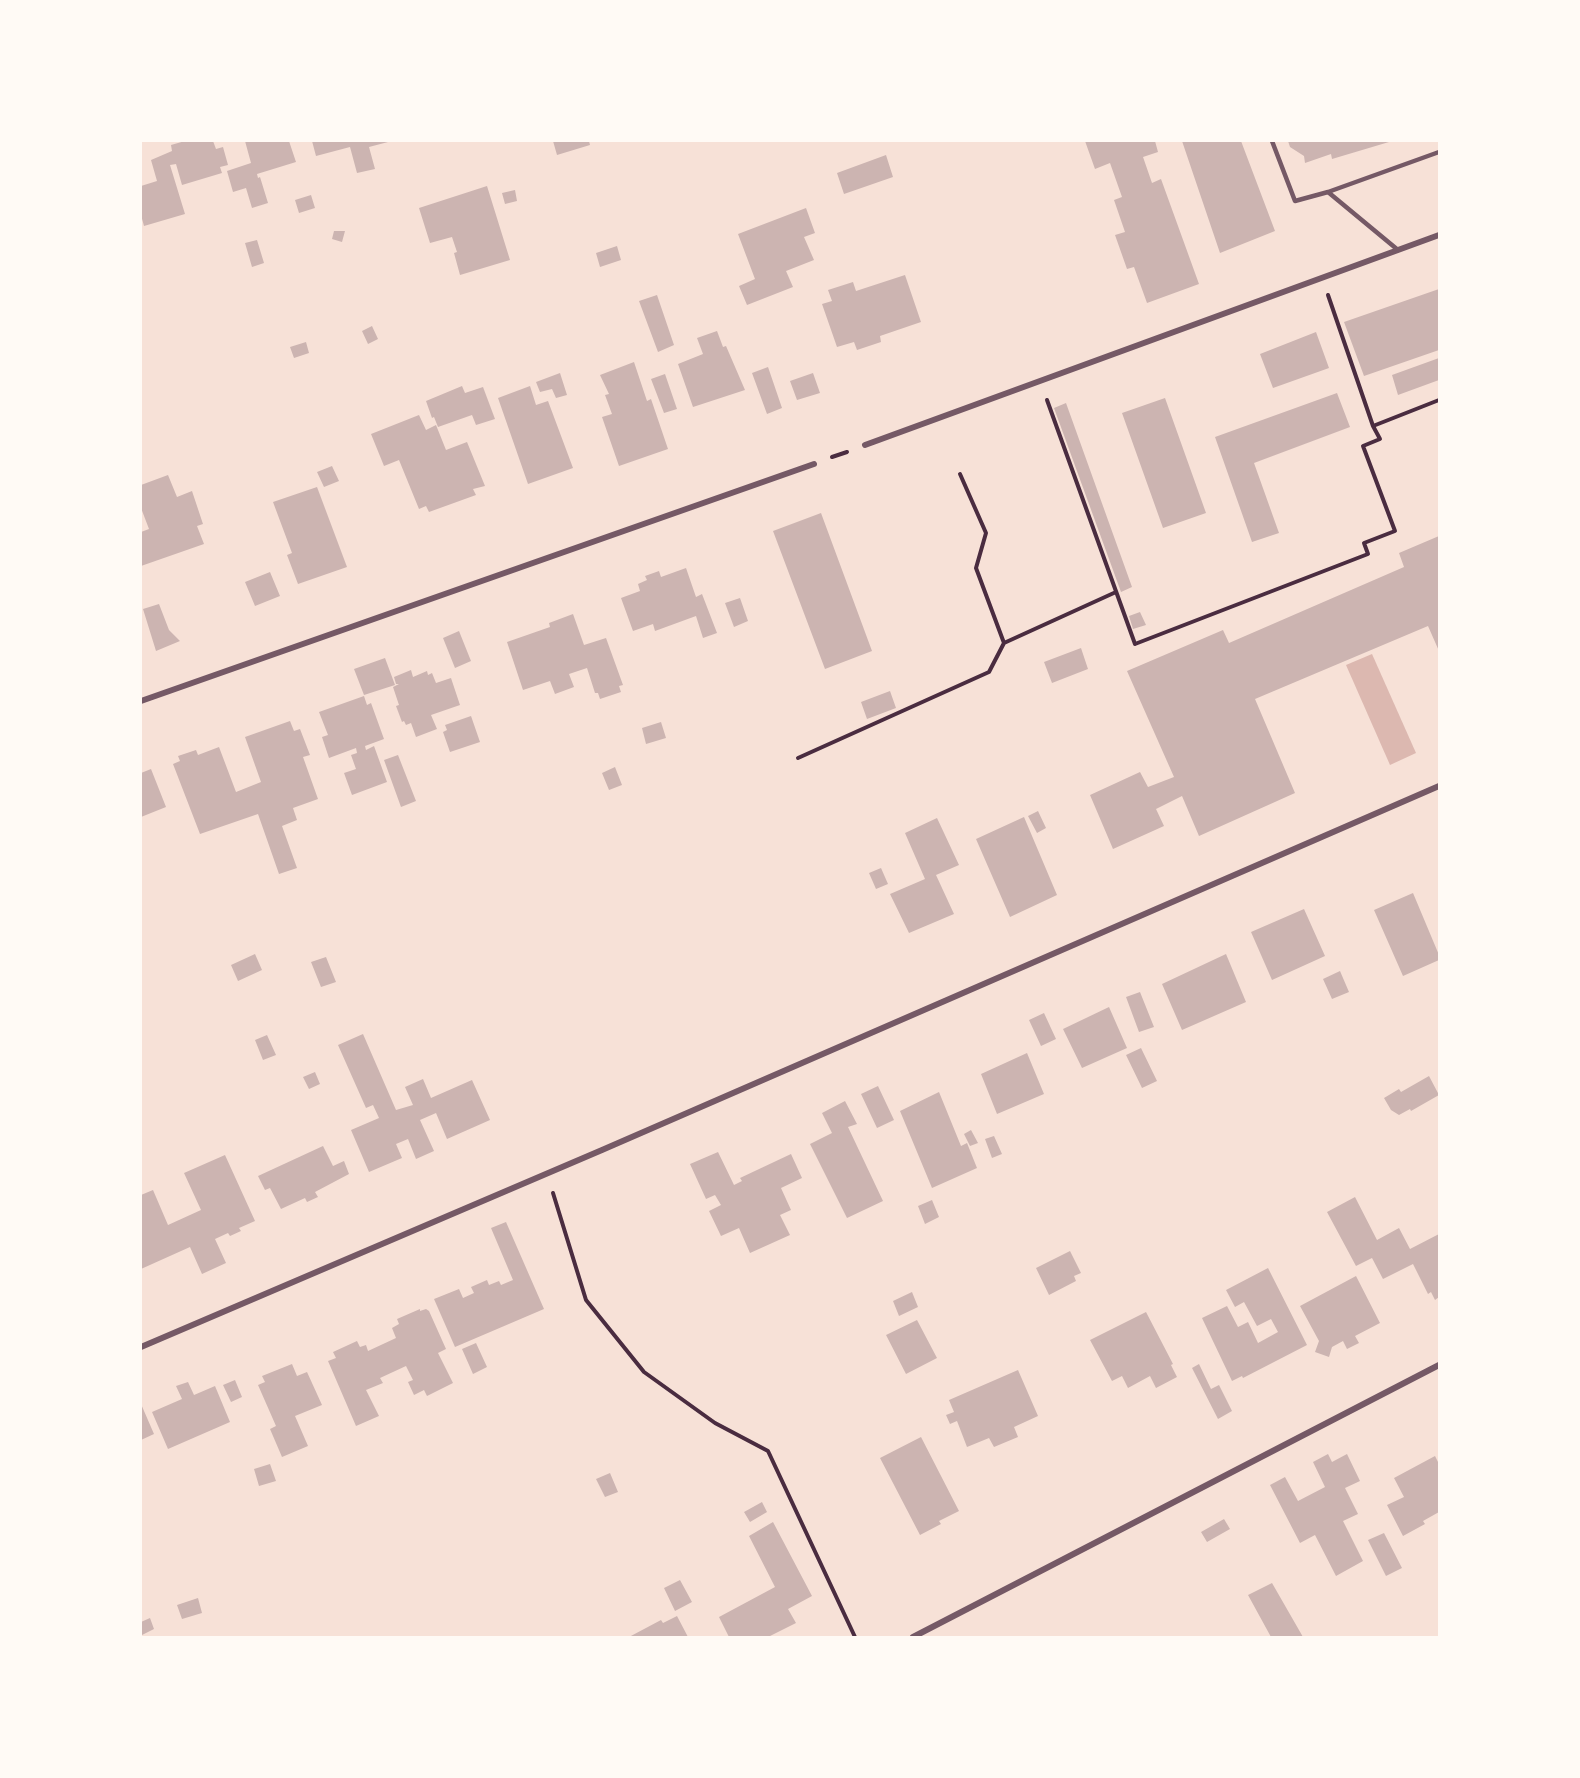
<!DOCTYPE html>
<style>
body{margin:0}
#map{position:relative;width:1580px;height:1778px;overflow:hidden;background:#f7e1d7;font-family:"Nunito Sans",sans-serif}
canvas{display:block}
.frame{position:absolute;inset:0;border:142px solid #fffaf5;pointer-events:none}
</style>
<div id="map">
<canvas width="1580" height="1778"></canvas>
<div class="frame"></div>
</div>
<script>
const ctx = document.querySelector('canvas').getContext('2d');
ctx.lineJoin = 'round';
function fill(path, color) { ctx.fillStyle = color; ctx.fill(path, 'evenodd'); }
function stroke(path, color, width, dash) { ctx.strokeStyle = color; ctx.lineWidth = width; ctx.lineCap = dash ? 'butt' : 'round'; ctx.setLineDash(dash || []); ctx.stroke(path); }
const water = new Path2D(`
 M1372,654l44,99 -26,12 -44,-100z`);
const building = new Path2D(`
 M185,141h28l3,8 7,-2 5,18 -8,2 2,6 -40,12 -6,-21 -6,1 15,49 -41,12 -3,-11v-29l16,-5 -6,-21 21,-9 -1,-6z
 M245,141h44l7,21 -39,12 1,4 2,-1 8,26 -16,5 -6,-20 -13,4 -6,-21 24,-8z
 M312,141h76v1l-19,5 6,22 -18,4 -7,-26 -34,9z
 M553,141h36l1,4 -33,10z
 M1085,141h70l3,11 -15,5 9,26 9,-4 38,105 -52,19 -13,-36 -7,2 -12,-34 10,-3 -11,-32 8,-3 -12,-34 -15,6z
 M1182,141h59l34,90 -55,22z
 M1288,141h101v1l-57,17 -1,-5 -26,9 -1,-7 -14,-9z
 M886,155l7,22 -49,17 -7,-21z
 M487,186l23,74 -50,15 -6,-22 3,-1 -5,-15 -22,6 -11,-35z
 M515,190l2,11 -12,3 -3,-11z
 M311,195l4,13 -16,5 -4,-13z
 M806,208l9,25 -11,4 10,23 -28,11 7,16 -46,18 -8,-19 16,-7 -17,-45z
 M334,231h11l-3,11 -10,-3z
 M257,240l7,23 -12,4 -7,-24z
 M617,246l4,14 -21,7 -4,-14z
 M905,275l16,47 -41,14 1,6 -24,8 -3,-8 -17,5 -15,-43 10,-3 -4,-11 25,-8 3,9z
 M1439,289v61l-75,26 -20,-54z
 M657,295l17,50 -16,7 -19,-51z
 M372,326l6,13 -10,5 -6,-13z
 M717,331l6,16 3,-1 19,44 -52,17 -15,-43 25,-10 -6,-16z
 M1316,332l13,36 -56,20 -13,-34z
 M306,342l3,11 -15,5 -4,-11z
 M1439,358v22l-41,15 -6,-20z
 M634,362l13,39 4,-2 17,50 -49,17 -17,-49 10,-3 -7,-19 4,-1 -9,-19z
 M768,367l14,41 -15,6 -15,-41z
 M560,373l7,22 -11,3 -4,-9 -12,3 -4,-10z
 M813,373l7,20 -23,7 -7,-19z
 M665,374l12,35 -13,4 -13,-34z
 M462,386l3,7 18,-6 12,32 -19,6 -4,-10 -34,12 -4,-10 -2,1 -6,-17z
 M530,386l6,19 12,-4 25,67 -45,16 -30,-86z
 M1337,393l13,34 -96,36 25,70 -27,9 -37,-105z
 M1165,398l41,115 -43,15 -41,-115z
 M1066,403l66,184 -11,5 -67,-184z
 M419,415l7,15 10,-5 10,25 21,-8 18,44 -12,3 3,6 -47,17 -3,-6 -7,3 -20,-49 -15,6 -13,-32z
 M332,466l7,15 -15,6 -7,-15z
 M168,475l9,22 15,-6 11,33 -6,2 7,18 -63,22v-34l8,-3 -8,-21v-23z
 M317,487l30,80 -49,17 -11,-29 5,-2 -19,-51z
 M821,513l51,138 -47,18 -52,-138z
 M1439,536v115l-11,-25 -173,73 40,94 -96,43 -17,-40 -26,13 8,17 -51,23 -23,-54 50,-23 8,15 26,-10 -47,-106 96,-41 6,13 175,-76 -5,-14z
 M686,568l10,29 6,-3 15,39 -14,5 -7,-22 -41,15 -2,-7 -20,7 -12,-33 19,-7 -2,-7 9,-4 -2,-4 14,-5 2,6z
 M270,572l10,24 -25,10 -10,-24z
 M740,598l8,23 -14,6 -9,-24z
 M159,604l10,26 11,11 -24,10 -13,-42z
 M1140,612l6,13 -13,4 -4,-13z
 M573,614l11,31 22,-7 17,47 -4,1 2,6 -21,7 -2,-6h-3l-8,-25 -18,6 5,13 -19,7 -5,-13 -27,9 -16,-48 43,-15 -1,-4z
 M459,631l12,30 -16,7 -12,-30z
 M1081,648l7,21 -36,14 -8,-21z
 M385,658l10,27 -31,10 -10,-26z
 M411,670l2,7 14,-6 1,4 4,-2 4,10 15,-5 9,27 -29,10 6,14 -21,8 -5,-14 -5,2 -2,-4 -2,1 -6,-16 3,-1 -6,-18 6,-3h-3l-2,-7z
 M890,691l6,17 -29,11 -6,-17z
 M364,696l3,9 4,-2 13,36 -19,7 1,4 8,-4 13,36 -35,13 -8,-22 12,-4 -5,-14 6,-2 -1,-5 -27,10 -7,-21 6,-2 -9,-23z
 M471,716l9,26 -30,10 -7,-20 4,-2 -2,-5z
 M290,721l4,10 6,-2 10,26 -7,2 15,42 -25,9 4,12 -15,6 15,42 -18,6 -21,-60 -58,20 -27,-70 7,-3 -2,-5 18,-6 2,5 21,-8 17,45 25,-10 -16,-45z
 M661,722l5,16 -20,6 -4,-16z
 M398,755l18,46 -15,6 -17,-47z
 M615,767l7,18 -13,5 -7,-17z
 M151,769l15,38 -25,10v-44z
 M1038,811l8,17 -9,5 -9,-17z
 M1024,817l33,78 -47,22 -34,-78z
 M937,818l22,47 -23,10 18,39 -45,19 -19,-39 35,-15 -20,-46z
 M881,868l7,16 -12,5 -7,-16z
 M1413,893l26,62v5l-36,16 -29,-66z
 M1304,909l21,47 -53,24 -21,-48z
 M255,954l7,16 -24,11 -7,-16z
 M1226,954l20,48 -64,28 -20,-46z
 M326,957l10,25 -15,5 -10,-25z
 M1340,971l9,21 -17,7 -9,-20z
 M1140,992l14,35 -15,5 -13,-35z
 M1109,1007l18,41 -45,20 -19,-39z
 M1044,1013l12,26 -15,7 -12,-26z
 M363,1034l33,76 17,-5 -8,-18 18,-8 8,19 41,-18 18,40 -43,19 -11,-26 -16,7 14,31 -18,8 -8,-20 -12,5 6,14 -33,14 -18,-42 28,-12 -6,-13 -7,3 -28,-63z
 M267,1035l9,20 -13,5 -8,-20z
 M1141,1048l16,33 -15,7 -16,-33z
 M1027,1053l17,41 -47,20 -16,-40z
 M315,1072l5,12 -11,5 -6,-12z
 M1429,1076l10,19 -28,16 -1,-2 -11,6 -8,-5 -7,-12 15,-9 2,3z
 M878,1086l16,34 -17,8 -16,-34z
 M939,1092l22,54 6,-3 10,25 -45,20 -32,-77z
 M845,1101l12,23 -9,3 35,74 -36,17 -37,-74 22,-11 -10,-20z
 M971,1130l7,13 -8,3 -6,-12z
 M994,1136l8,18 -10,4 -7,-19z
 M323,1146l10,20 11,-5 5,13 -34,18 3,5 -11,5 -2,-4 -24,11 -11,-21 -5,2 -7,-14z
 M718,1152l16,33 8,-4 -2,-3 51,-24 11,24 -21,10 10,22 -11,5 10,20 -40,18 -11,-25 -18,8 -12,-25 12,-6 -6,-10 -9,4 -16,-35z
 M225,1155l30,66 -16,7 2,3 -11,5 -2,-3 -13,6 11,24 -24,11 -12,-27 -49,22v-74l12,-5 15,35 33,-15 -17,-37z
 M1355,1197l22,43 22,-12 11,21 29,-15v63l-4,3 -4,-8 -3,2 -15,-30 -30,15 -11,-21 -16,8 -29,-54z
 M932,1200l7,17 -14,7 -7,-18z
 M506,1222l38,87 -89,38 -21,-48 25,-10 4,9 11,-5 -3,-6 16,-7 2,5 10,-4 2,4 12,-5 -22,-52z
 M1070,1251l11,22 -7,3 2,5 -27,14 -13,-27z
 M1268,1268l39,77 -64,33 -1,-2 -10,5 -30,-63 25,-12 11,21 10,-5 10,21 20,-11 -7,-13 -14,7 -13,-24 -9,5 -9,-17z
 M1356,1276l24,47 -25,13 4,7 -12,6 -4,-8 -11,6 -3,10 -14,-5 4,-11 -19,-35z
 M912,1292l6,15 -19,9 -6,-15z
 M420,1309v2l6,-2 3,2 17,38 -8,4 15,30 -26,13 -3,-6 -10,5 -6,-13 5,-2 -7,-14 -26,12 3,5 -17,7 13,26 -23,10 -28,-65 8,-3 -3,-6 24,-11 3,6 6,-2 2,6 28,-13 -4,-10 7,-4 -2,-5z
 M1146,1312l27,52 -2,1 6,12 -21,11 -6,-12 -22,12 -6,-12 -10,5 -22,-41z
 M917,1320l20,38 -31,16 -20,-39z
 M476,1343l11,24 -14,7 -11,-25z
 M292,1364l5,12 10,-4 15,33 -27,11 13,30 -26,11 -12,-28 6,-3 -18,-41 7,-3 -3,-6z
 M1199,1364l12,25 8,-4 13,26 -14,8 -26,-51z
 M1018,1370l20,46 -24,11 4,10 -24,10 -5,-9 -22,9 -10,-26 -7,3 -4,-9 8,-3 -5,-12z
 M235,1380l7,17 -11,5 -8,-17z
 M188,1382l6,13 21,-9 15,36 -62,27 -16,-37 30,-13 -6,-13z
 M141,1404l13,30 -13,6z
 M921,1437l38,74 -20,10 2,3 -21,11 -40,-77z
 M1328,1454l4,8 15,-8 13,27 -15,7 13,26 -15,7 20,40 -27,15 -21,-41 -15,8 -30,-58 15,-8 13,24 27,-14 -12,-25z
 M1435,1456l4,8v48l-16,9 2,3 -22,12 -16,-31 17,-8 -10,-19z
 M270,1464l6,17 -17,5 -5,-17z
 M610,1473l8,19 -13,5 -9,-18z
 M762,1502l5,10 -17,10 -6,-10z
 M1224,1519l6,10 -23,13 -6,-10z
 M773,1522l39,74 -24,13 8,14 -28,14h-39l-10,-20 56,-30 -26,-51z
 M1384,1533l18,35 -16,8 -18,-36z
 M680,1580l12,22 -17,9 -11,-23z
 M1272,1583l31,54h-32l-23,-42z
 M198,1598l4,15 -20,6 -5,-14z
 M677,1616l11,21h-59l32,-17 2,3z
 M150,1618l4,11 -12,6 -1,-13z`);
const path = new Path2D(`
 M1328,295l45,131 66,-26
 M1047,400l88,244 233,-90 -4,-11 31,-12 -32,-85 17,-7 -7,-13
 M832,457l15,-5
 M960,474l26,59 -10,35 28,75 112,-51
 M798,758l191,-86 15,-29
 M553,1193l33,107 58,72 71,51 53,28 87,186`);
const service = new Path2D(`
 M1272,141l23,60 33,-9 70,58
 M1328,192l111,-40`);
const minor = new Path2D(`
 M865,445l574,-210
 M141,701l673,-237
 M141,1347l461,-197 837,-364
 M913,1637l526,-272`);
fill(water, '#dcb8b0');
fill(building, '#ccb4b1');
stroke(path, '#4a2c40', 4);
stroke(service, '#755966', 4.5);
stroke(minor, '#755966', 6);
</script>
